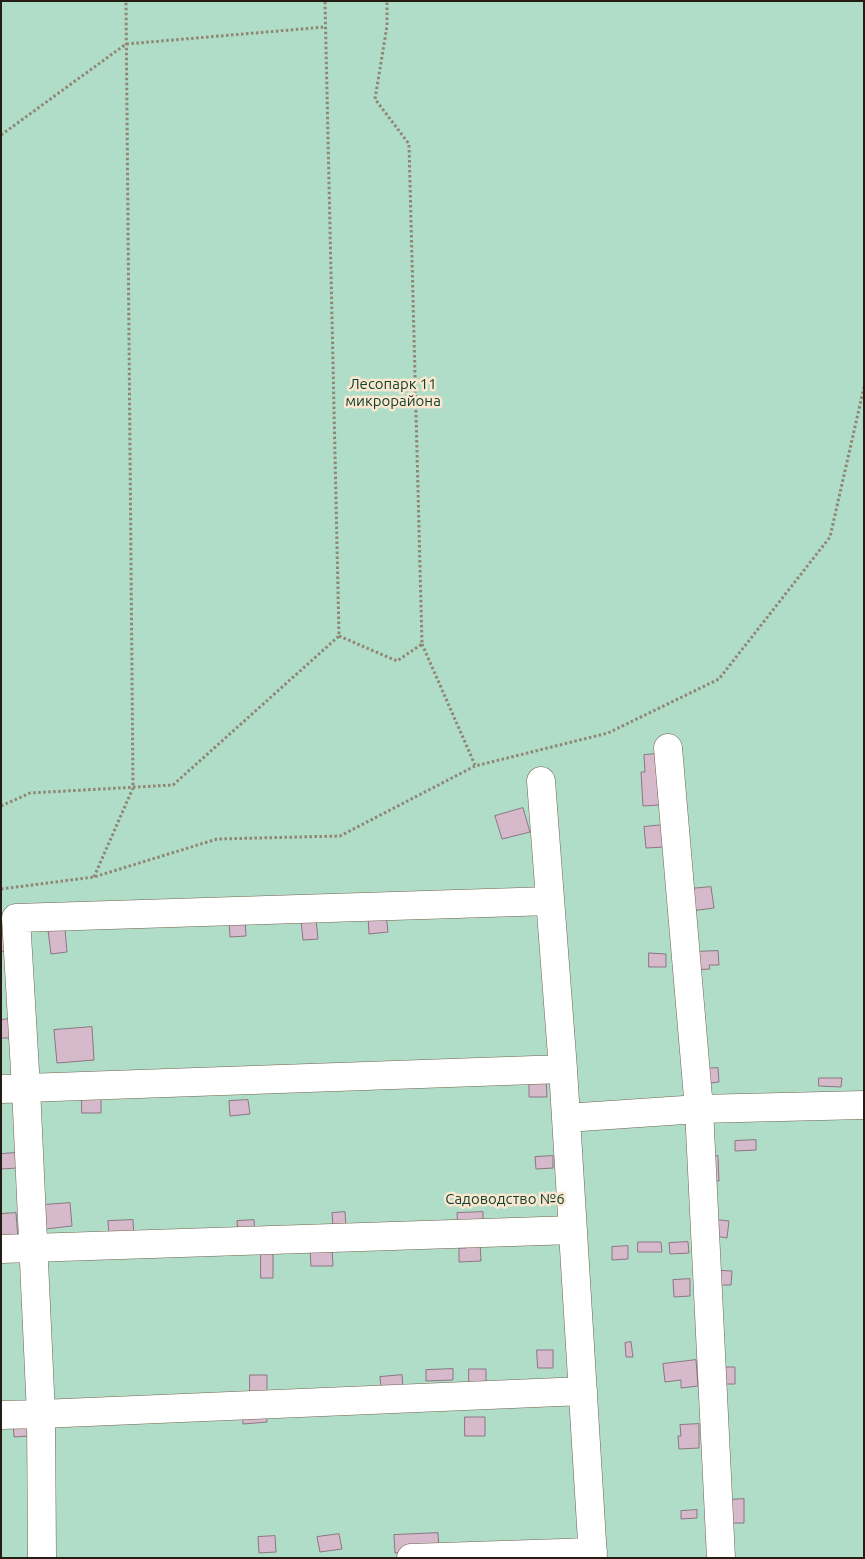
<!DOCTYPE html>
<meta charset="utf-8">
<style>
body{margin:0}
#map{position:relative;width:865px;height:1559px;overflow:hidden;background:#fbe7cf;font-family:Ubuntu,sans-serif}
canvas{display:block}
.frame{position:absolute;inset:0;border:2px solid #241d14;pointer-events:none}
</style>
<div id="map">
<canvas width="865" height="1559"></canvas>
<div class="frame"></div>
</div>
<script>
const ctx = document.querySelector('canvas').getContext('2d');
ctx.lineJoin = 'round';
function fill(path, color) { ctx.fillStyle = color; ctx.fill(path, 'evenodd'); }
function stroke(path, color, width, dash) { ctx.strokeStyle = color; ctx.lineWidth = width; ctx.lineCap = dash ? 'butt' : 'round'; ctx.setLineDash(dash || []); ctx.stroke(path); }
function label(font, color, halo, rows, align = 'center') {
  ctx.font = font + ' Ubuntu,sans-serif'; ctx.lineWidth = 5; ctx.setLineDash([]); ctx.textBaseline = 'middle'; ctx.strokeStyle = halo; ctx.fillStyle = color; for (const [text, x, y, turn = 0] of rows) {
    ctx.save(); ctx.translate(x, y); ctx.rotate((+turn || 0) * Math.PI / 180); ctx.textAlign = isNaN(turn) ? turn : align; if (halo) ctx.strokeText(text, 0, 0); ctx.fillText(text, 0, 0); ctx.restore();
  }
}
const green = new Path2D(`
 M1,1h863v1557h-863z`);
const building = new Path2D(`
 M656,754l3,51 -16,1 -2,-34h4l-1,-17z
 M523,808l7,24 -28,7 -7,-23z
 M663,825l2,22 -19,1 -2,-21z
 M711,887l3,21 -23,3 -2,-22z
 M386,915l2,17 -19,2 -1,-18z
 M245,919l1,17 -16,1 -1,-17z
 M316,919l2,20 -15,1 -2,-20z
 M65,929l2,23 -16,2 -3,-24z
 M1,930h3l1,21 -4,1z
 M718,951l1,14h-10l1,4 -18,1 -1,-18z
 M649,953l17,1v13h-17z
 M9,1019l1,19h-9v-18z
 M92,1027l2,33 -37,3 -3,-33z
 M718,1068l1,14 -18,2 -1,-15z
 M546,1078l1,19h-18v-18z
 M819,1078h23l-1,9 -22,-1z
 M82,1096h19v17h-19z
 M248,1100l2,14 -20,2 -1,-15z
 M756,1140v10l-21,1v-10z
 M16,1153l1,15 -16,1v-15z
 M553,1156v12l-17,1 -1,-12z
 M718,1156l1,25h-15l-1,-24z
 M70,1203l2,23 -27,3 -2,-24z
 M345,1212l1,14 -13,1 -1,-14z
 M483,1212v16l-25,1 -1,-16z
 M16,1213l2,26 -17,1v-26z
 M712,1219l17,2 -2,17 -17,-3z
 M133,1220l1,17 -25,1 -1,-17z
 M254,1220l1,13 -17,1 -1,-13z
 M466,1242h14l1,19 -22,1v-14h7z
 M638,1242h23l1,10h-24z
 M688,1242l1,11 -19,1 -1,-11z
 M628,1246v13l-16,1v-13z
 M332,1248l1,18h-22l-1,-17z
 M261,1252h12v26h-12z
 M712,1270l20,1 -1,14h-19z
 M690,1279v17l-16,1 -1,-17z
 M631,1342l2,15h-7l-1,-14z
 M537,1350h16v18h-15z
 M696,1360l2,26 -17,2v-8l-16,2 -2,-18z
 M718,1367h17v17h-17z
 M453,1369v11l-27,1v-11z
 M469,1369h17v14l-17,1z
 M250,1375h17v18h-17z
 M402,1375l1,12 -22,2 -1,-12z
 M266,1407l1,15 -24,2 -1,-15z
 M465,1417h20v19h-20z
 M29,1419l2,17 -17,1 -1,-17z
 M699,1424v24l-20,1 -1,-13h3l-1,-11z
 M744,1499v24h-18v-23z
 M697,1510v8l-16,1v-8z
 M438,1533l1,17 -44,3 -1,-18z
 M339,1534l3,15 -22,3 -3,-15z
 M275,1536l1,16 -17,1 -1,-16z`);
const path = new Path2D(`
 M1,135l125,-91 199,-17
 M339,636l58,25 25,-17 -13,-500 -34,-45 12,-73v-25
 M422,644l53,121
 M1,806l29,-13 143,-8 166,-149 -14,-635
 M94,877l39,-89 -7,-787
 M1,889l93,-12 123,-38 123,-3 135,-70 133,-33 111,-54 111,-142 34,-150`);
const minor = new Path2D(`
 M668,748l31,361 22,449
 M541,781l22,288
 M1,1089l25,-1 -10,-170 534,-17
 M566,1118l133,-9 165,-4
 M1,1249l572,-19
 M583,1391l-542,23 -15,-326 537,-19 30,489
 M1,1415l40,-1 1,144
 M411,1558l182,-6`);
const parkNames = [
 ["Лесопарк 11",393,384],
 ["микрорайона",393,401],
 ["Садоводство №6",505,1199]
];
fill(green, '#afddc7');
fill(building, '#d6bacb');
stroke(building, '#8e7584', 1);
stroke(minor, '#73624d', 29);
stroke(path, '#928574', 3, [2.5, 2.5]);
stroke(minor, '#fff', 28);
label('15px', '#0e422f', '#fbe7cf', parkNames);
</script>
